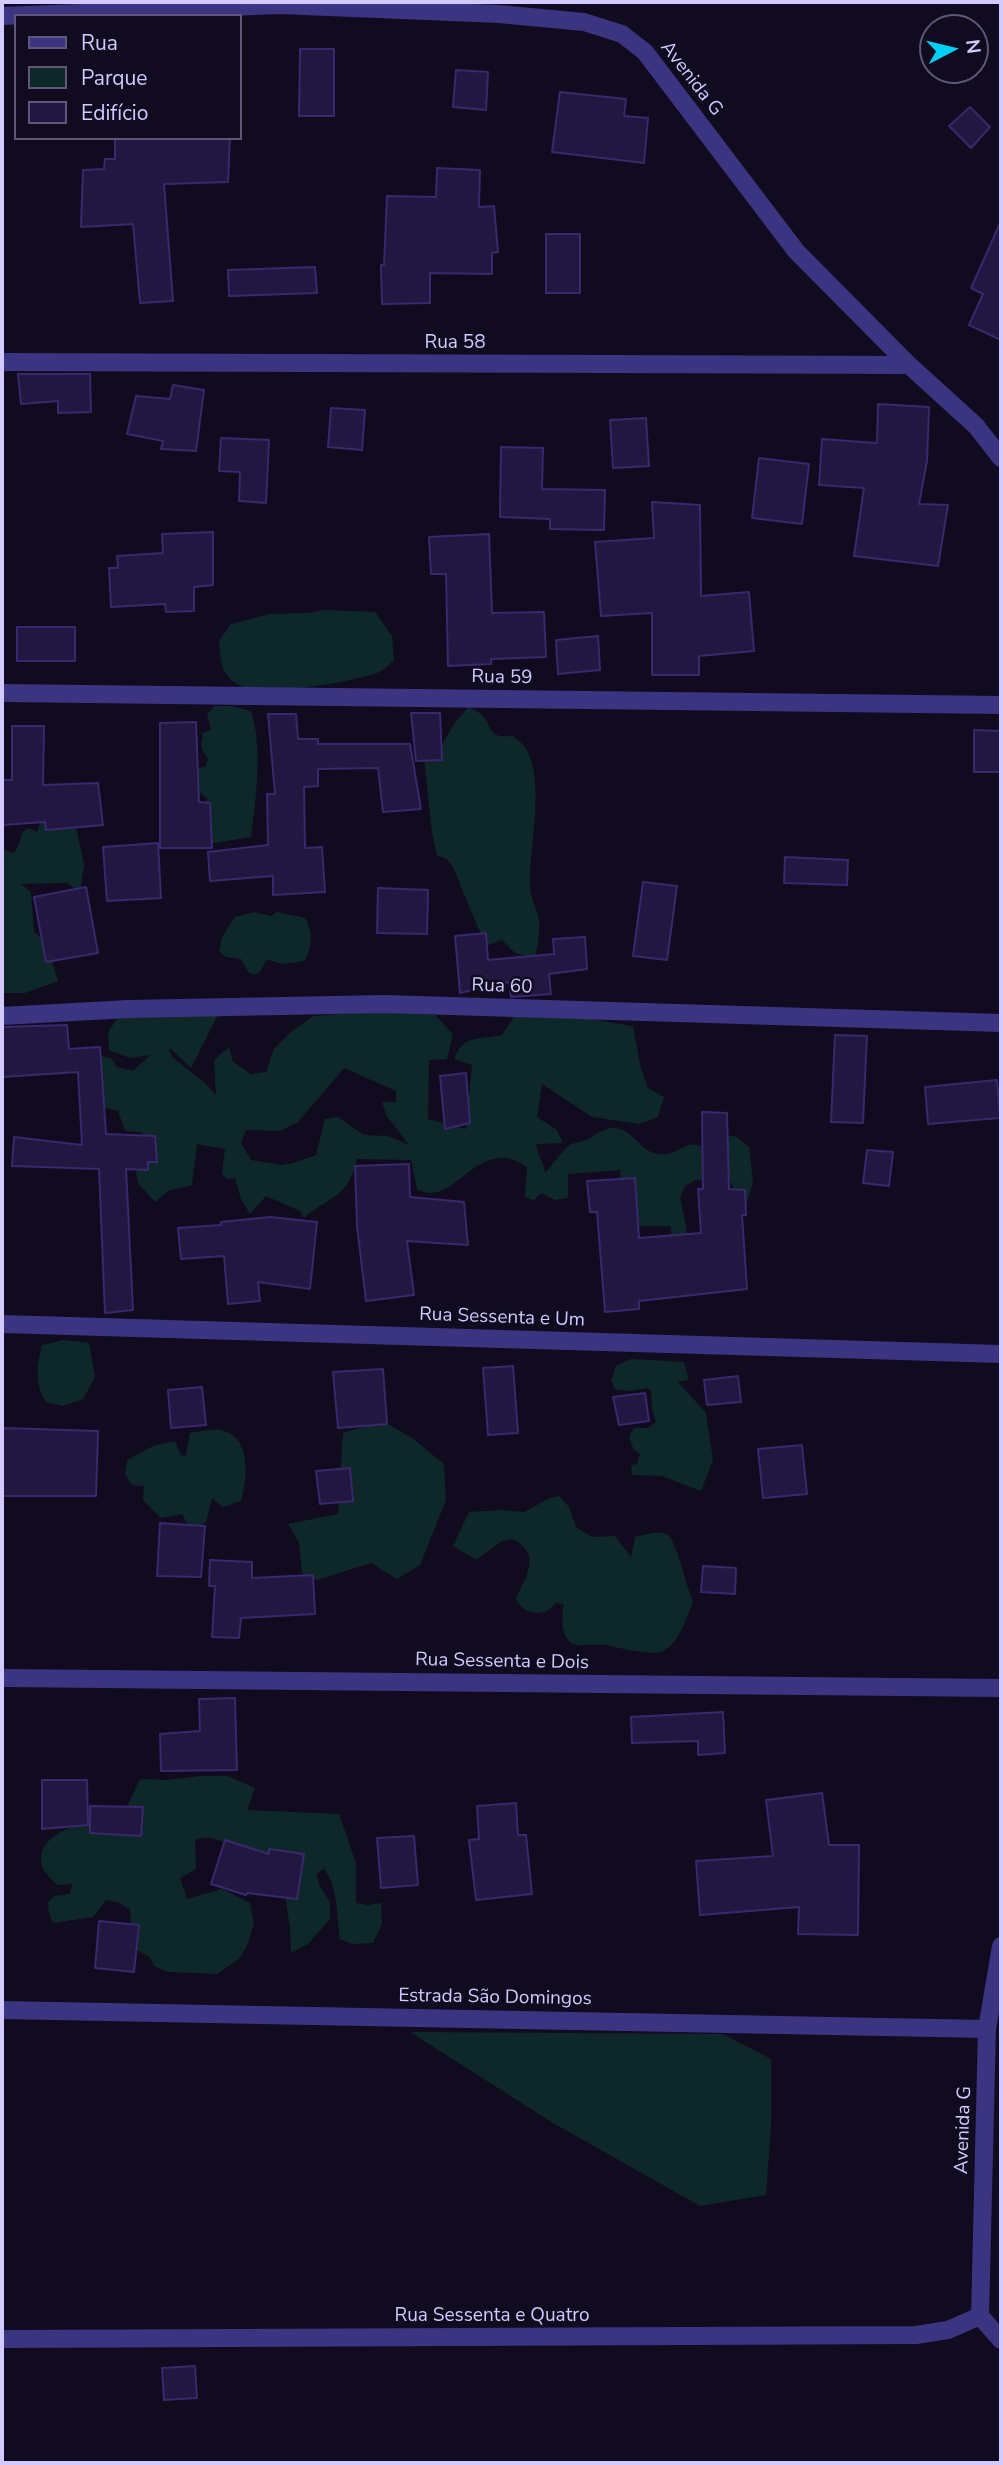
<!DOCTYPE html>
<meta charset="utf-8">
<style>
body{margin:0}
#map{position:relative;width:1003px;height:2465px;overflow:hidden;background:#100b1f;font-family:"Nunito Sans",sans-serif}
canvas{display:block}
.frame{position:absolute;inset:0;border:4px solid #d2c9ff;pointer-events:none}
.legend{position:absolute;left:14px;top:14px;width:228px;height:126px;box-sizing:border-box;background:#100b1f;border:2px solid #5e5779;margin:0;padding:9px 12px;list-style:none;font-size:21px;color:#d2c9ff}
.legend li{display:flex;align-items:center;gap:14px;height:35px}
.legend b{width:35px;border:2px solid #5e5779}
.north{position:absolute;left:919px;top:14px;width:70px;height:70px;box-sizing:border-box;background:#100b1f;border:2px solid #5e5779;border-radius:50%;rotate:83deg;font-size:19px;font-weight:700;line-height:28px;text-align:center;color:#d2c9ff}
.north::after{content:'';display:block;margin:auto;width:24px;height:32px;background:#00cff4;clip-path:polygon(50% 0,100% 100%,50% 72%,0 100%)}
</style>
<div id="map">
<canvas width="1003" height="2465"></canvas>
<div class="frame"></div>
<ul class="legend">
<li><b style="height:9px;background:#3b3480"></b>Rua</li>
<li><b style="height:19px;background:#0e2829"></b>Parque</li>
<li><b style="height:19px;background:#211740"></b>Edifício</li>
</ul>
<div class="north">N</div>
</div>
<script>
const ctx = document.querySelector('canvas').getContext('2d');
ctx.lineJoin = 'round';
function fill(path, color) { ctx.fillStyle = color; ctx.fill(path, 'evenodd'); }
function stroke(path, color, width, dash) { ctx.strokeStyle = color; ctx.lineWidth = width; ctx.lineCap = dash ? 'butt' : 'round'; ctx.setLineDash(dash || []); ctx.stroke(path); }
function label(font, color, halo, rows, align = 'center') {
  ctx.font = font + ' "Nunito Sans",sans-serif'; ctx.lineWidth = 5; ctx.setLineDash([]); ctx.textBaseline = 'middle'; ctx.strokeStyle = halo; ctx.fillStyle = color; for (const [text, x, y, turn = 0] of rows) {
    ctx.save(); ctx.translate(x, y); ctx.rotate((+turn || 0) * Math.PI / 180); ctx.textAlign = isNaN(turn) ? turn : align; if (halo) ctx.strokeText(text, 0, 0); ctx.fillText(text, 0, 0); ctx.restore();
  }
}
const green = new Path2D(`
 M325,610l50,2 17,24 2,24c-5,5 -11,11 -17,13 -24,9 -120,25 -140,11 -17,-11 -16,-24 -18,-43l12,-17 39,-10 37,-1z
 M215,706h16l20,5c12,36 5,88 0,126l-43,7 -4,-36 3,-10c-13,-8 -12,-16 -10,-30l8,-1 3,-8 -7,-12 2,-14 8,-3 -4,-16z
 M468,707c5,3 12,5 15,9 11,15 5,22 30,20 3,3 9,7 12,11 21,31 4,101 5,137 0,12 5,21 8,31 3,13 0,30 -3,43l-20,-5 -13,-13 -14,5 -9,-15 -26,-63 -6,-8 -10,-4 -5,-22 -9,-84 15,3 16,-28z
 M43,817l32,6 9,41 -4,29 -13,-10 -46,1 10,8 3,39 13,14 11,36 -33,12h-23v-144l12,4 6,-11 1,-8 7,-6 9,4z
 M255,912l16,4 6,-4 28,6c8,15 8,29 -1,43l-23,3 -14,-5 -7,13 -6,3 -6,-3 -7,-13 -15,-2 -7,-6 3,-14 13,-20z
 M222,1007l-31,61 -20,-19 -2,1 3,7 32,25 12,13 -2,-35 15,-13 4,15 18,12 15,-2 8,-23 17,-17 22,-16 96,-7 15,5 11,1 18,19 -6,25 -18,1 -1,59 38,10 6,-64 -18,-6c9,-25 25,-19 48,-24l13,-20 58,1 60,10 8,43 7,19 16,9 -6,20 -19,7 -47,-7 -50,-33 -5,33 20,13 6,13 -27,1c1,11 8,18 9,29 8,-8 16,-22 25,-28 5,-3 11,-3 16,-5 17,-8 25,-20 44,-5 12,9 15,18 31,19 20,2 23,-17 45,-6l9,-15 22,4 12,10 4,35 -12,40 -6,-31 -6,-12 -33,1 -11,6 -5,12 6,27 2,38 -16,1 -1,-38h-39l-7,-19 -5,-37 -52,4v24l-13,2 -14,-7 -7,7 -9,-3 2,-30c-50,-35 -73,44 -110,22l-6,-29 -54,-1c-9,40 -27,36 -53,59l-4,-7 -34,-15 -16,18 -9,-15 -6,-21 -8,1 -5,-5 3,-25 -28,-5 -5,41 -24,6 -13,11 -17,-19 -2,-11 9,-29 -4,-11 -16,-1 -7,-20 -17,-4 -4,-52 14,3 6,9 16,4 17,-16 -20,3 -21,-8 -1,-18 11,-16zM344,1068l52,23v11h-14l4,13 23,30 -21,-9 -24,-1 -26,-18 -13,2 -9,36 -19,7 -15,3 -31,-5 -10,-17 5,-13 34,1 18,-9z
 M64,1340l25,3 6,34 -12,22 -20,7 -17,-4c-12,-18 -9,-36 -4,-57z
 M631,1359l53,3 5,18 -11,2 28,31 7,47 -12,31 -39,-15 -30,-1 -1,-10 6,-1 3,-10 -6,-4 -5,-12 5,-10h14l8,-6 -4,-13 -1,-19 -4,-2 -17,3 -14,-1 -5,-9 5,-15z
 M383,1421l29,17 32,26 2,36 -26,65 -23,14 -26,-16 -54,17 -15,-7 -3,-30 -11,-19 50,-10 5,-81z
 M207,1430c5,0 12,-1 17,1 28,8 23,49 17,70l-18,6 -11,-9 -6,24 -12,6 -6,-3 -6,-11 -21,4 -18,-18 1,-14 -12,-1 -7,-11 2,-14 26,-14 22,-5 6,14 5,1 4,-23z
 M559,1496l10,11 7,20 16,10 23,-1 16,21 4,-20c10,-2 24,-7 33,-2 8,5 19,53 25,67 -7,17 -13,40 -30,49 -10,6 -46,-4 -58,-6 -11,-2 -30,4 -36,-4 -9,-10 -7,-26 -5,-37l-8,-1c-12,15 -32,12 -40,-4 10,-23 26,-45 -3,-60l-11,2 -26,19 -23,-14 16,-34 33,-2 22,2 26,-14z
 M200,1776h28l27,12 -8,22 92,4 17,49v40l12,2 13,-2 1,21 -9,19 -21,1 -12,-5c-4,-24 -1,-50 -16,-70l-8,5 4,12 10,17v16l-22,25 -17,9 -1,-24 -7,-48 3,-27 -8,-4 -23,9c-18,-10 -38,-27 -60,-19l1,29 -16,9 7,21 35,-10 28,14 4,21 -8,24 -7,11 -22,15 -49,-2 -14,-6 -4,-9 -17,-9 -3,-39 -13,-7 -11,-2 -13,17 -40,6 -4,-10 -1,-11 6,-6 16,-2 2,-10 -15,1c-4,-5 -12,-11 -14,-17 -14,-39 58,-49 82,-57l15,-32 27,1z
 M410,2032l313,2 48,25v67l-5,69 -66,11 -147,-83z`);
const building = new Path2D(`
 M300,49h34v67h-35z
 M456,70l32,2 -2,38 -33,-3z
 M560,92l66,7 -2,17 24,2 -4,45 -92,-11z
 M970,107l20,20 -19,21 -22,-22z
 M115,138h115l-2,44 -64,2 9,117 -33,2 -7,-79 -52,3 2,-57 21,-1 1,-10h10z
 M437,168l43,2 -1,37 15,-1 4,46 -6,1v21l-62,-1v30l-48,1 -1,-39h3l3,-69 49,1z
 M1001,221v119l-32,-15 14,-31 -12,-6z
 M546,234h34v59h-34z
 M315,267l2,26 -88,3 -1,-26z
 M18,374h72l1,38 -33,1v-12l-37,3z
 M173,385l31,5 -8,61 -35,-2 2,-8 -36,-7 9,-38 34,3z
 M878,404l51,3 -2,54 -8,43 29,1 -10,61 -84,-10 10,-68 -45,-3 3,-46 55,4z
 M331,408l34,2 -3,40 -34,-3z
 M646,418l3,48 -36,2 -3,-48z
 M221,438l48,2 -3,63 -27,-2 1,-29 -21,-1z
 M501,447l42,1 -1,41 63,1 -1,40 -54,-1v-10l-50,-2z
 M759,458l50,6 -7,60 -50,-6z
 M652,502l48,3 1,91 48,-4 5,59 -55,5v19h-47v-62l-51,3 -6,-74 59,-4z
 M213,532v53l-19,2v24l-28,1 -1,-8 -54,3 -2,-39h9l-1,-12 46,-3 -1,-19z
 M489,534l3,79 52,-1 2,45 -55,2v5l-43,2 -2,-92h-15l-2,-37z
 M17,627h58v34h-58z
 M598,636l2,34 -42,4 -2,-34z
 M411,713h29l2,47 -26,1z
 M268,714h28l2,25h20v5h92l11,65 -38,3 -5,-44 -60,1v17l-14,1 1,61 17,-1 3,45 -52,3v-19l-63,5 -2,-29 60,-7 -1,-51h8z
 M196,722l3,80 11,1 2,45h-52v-125z
 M12,726h32l-1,59 55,-2 5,42 -57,5 -1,-8 -43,3v-45h10z
 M974,730l27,1v41h-27z
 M158,843l3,55 -54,3 -4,-54z
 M785,857l63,3 -1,25 -63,-2z
 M643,882l34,4 -10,74 -34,-4z
 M86,887l12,66 -52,9 -12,-65z
 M378,888l50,2 -1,44 -50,-1z
 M486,933l2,27 66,-6 -1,-15 32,-2 2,32 -38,5 2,20 -40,3 -2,-15 -49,11 -5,-57z
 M67,1025l2,24 31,-2 6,87 49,2 2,26h-9v8l-22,-1 7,141 -28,3 -6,-144 -87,-3 2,-29 68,8 -4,-73 -76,5v-50z
 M835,1035l32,1 -4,87 -32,-1z
 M466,1073l4,50 -25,6 -5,-53z
 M997,1080l3,38 -72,6 -3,-37z
 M702,1112l25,1 2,76 16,1 1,25h-4l5,74 -108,12v8l-34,3 -8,-100h-7l-3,-31 48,-3 4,60 62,-5 -3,-44h5z
 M867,1150l26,2 -4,34 -26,-3z
 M409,1164l1,33 54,5 4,43 -61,-4 7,54 -48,6 -9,-75 -2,-60z
 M270,1217l47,5 -7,67 -52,-7 2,19 -32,3 -4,-48 -43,3 -3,-31 43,-3v-3z
 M513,1366l5,67 -30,2 -5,-67z
 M383,1369l4,55 -49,4 -5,-56z
 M738,1376l3,26 -34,3 -3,-25z
 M202,1387l4,38 -35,3 -3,-38z
 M645,1393l4,28 -30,4 -6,-28z
 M2,1428l96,3 -2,65h-94z
 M802,1445l5,49 -44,4 -5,-49z
 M350,1468l3,33 -33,3 -4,-33z
 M160,1523l45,3 -4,51 -44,-1z
 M210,1560l42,2v16l61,-3 2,39 -74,4 -2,20 -27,-1 3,-51h-6z
 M703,1566l33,2 -1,26 -34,-2z
 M235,1698l2,72 -76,1 -1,-37 40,-3 -1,-32z
 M723,1712l2,41 -27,2v-14l-66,2 -1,-26z
 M42,1780h45l1,45 -46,4z
 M822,1793l7,52h30l-1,90 -60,-1 1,-27 -99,8 -4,-54 77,-5 -7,-56z
 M516,1803l2,32h8l6,59 -56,6 -7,-60 10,-1 -2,-33z
 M90,1806l53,1 -2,29 -51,-3z
 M414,1836l4,49 -37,3 -4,-50z
 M225,1840l44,14v-5l35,5 -7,45 -50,-6 -1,2 -35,-11z
 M99,1921l40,4 -5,47 -39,-4z
 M195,2366l2,32 -33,2 -2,-32z`);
const minor = new Path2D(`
 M2,16l278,-11 219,9 85,8 38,12 23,18 151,199 113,114 67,61 25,32
 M2,362l907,3
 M2,693l999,12
 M2,1016l126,-7 257,-5 616,19
 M2,1324l999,30
 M2,1678l999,10
 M2,2010l985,19
 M980,2316l7,-287 14,-83
 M980,2316l21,24
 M2,2339l914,-4 32,-5 32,-14`);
const streetNames = [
 ["Avenida G",691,79,52],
 ["Rua 58",455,343],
 ["Rua 59",502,678,1],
 ["Rua 60",502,987,2],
 ["Rua Sessenta e Um",502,1318,2],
 ["Rua Sessenta e Dois",502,1662,1],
 ["Estrada São Domingos",495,1998,1],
 ["Avenida G",964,2130,-88],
 ["Rua Sessenta e Quatro",492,2316]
];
fill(green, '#0e2829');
fill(building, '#211740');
stroke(building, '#39286d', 2);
stroke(minor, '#3b3480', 18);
label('19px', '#d2c9ff', '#100b1f', streetNames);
</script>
